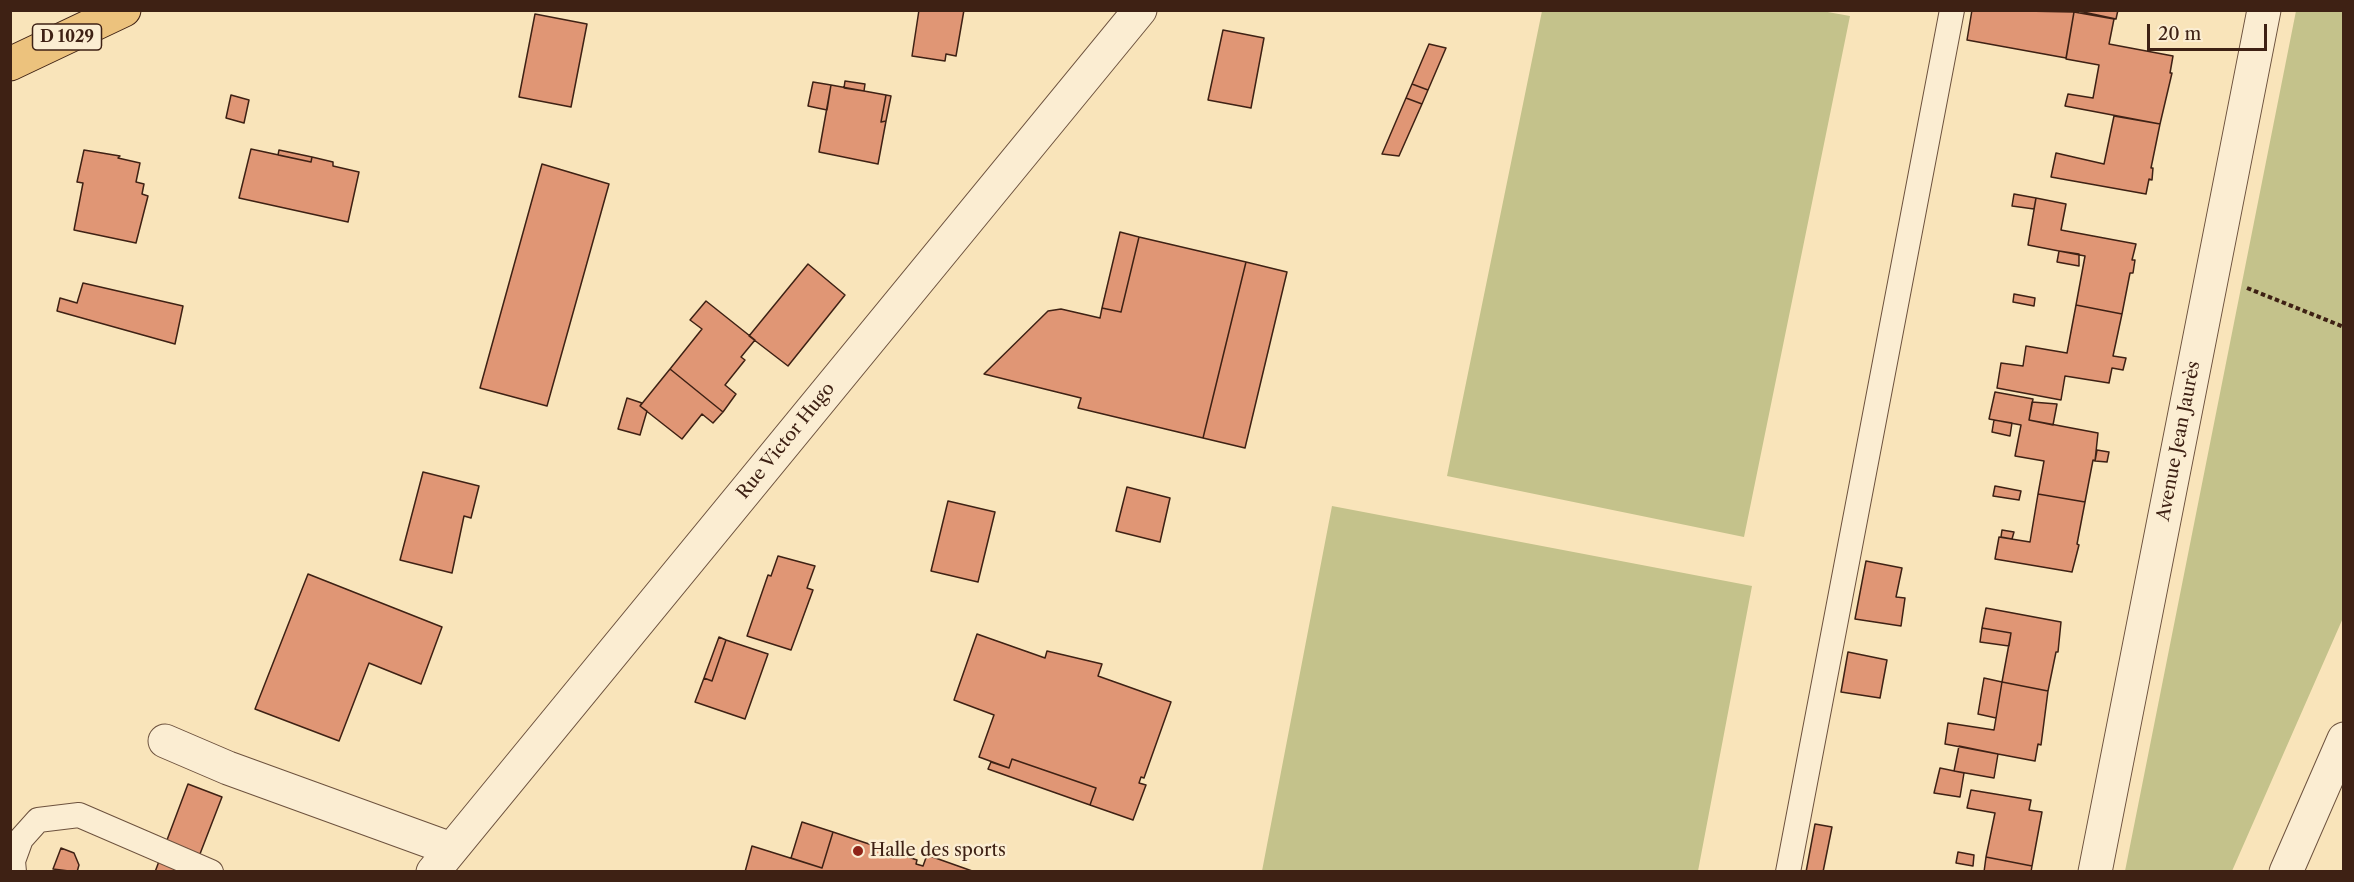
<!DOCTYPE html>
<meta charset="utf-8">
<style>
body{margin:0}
#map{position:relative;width:2354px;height:882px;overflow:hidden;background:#f9e4ba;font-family:"Libre Caslon Text",serif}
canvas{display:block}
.frame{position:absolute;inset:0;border:12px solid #3e2114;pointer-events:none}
.scale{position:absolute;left:2147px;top:24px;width:120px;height:27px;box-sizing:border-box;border:3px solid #3e2114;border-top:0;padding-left:8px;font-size:18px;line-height:21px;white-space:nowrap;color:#3e2114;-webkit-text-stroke:4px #fbedd2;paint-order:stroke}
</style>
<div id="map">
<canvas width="2354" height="882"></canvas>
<div class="frame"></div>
<div class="scale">20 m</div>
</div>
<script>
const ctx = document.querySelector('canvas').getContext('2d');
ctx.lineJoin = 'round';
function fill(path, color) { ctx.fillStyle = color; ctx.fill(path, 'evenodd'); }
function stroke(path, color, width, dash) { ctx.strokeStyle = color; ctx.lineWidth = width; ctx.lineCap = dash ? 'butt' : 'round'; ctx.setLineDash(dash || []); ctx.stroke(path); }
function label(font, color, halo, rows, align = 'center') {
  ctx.font = font + ' "Libre Caslon Text",serif'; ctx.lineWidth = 5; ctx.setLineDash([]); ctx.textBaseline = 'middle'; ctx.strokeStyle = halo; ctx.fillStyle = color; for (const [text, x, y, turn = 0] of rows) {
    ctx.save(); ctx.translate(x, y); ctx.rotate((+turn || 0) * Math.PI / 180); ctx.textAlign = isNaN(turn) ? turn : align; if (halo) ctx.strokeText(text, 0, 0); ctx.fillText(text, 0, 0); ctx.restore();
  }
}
const green = new Path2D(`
 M1822,11l28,5 -106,521 -297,-61 95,-465z
 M2296,11h47v607l-111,253h-107z
 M1332,506l420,80 -54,285h-436z`);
const building = new Path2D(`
 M919,10h45l-8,46 -10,-2 -1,7 -33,-5z
 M1972,10l102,2 -8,46 -99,-18z
 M2074,10h44l-2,9z
 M2074,12l40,7 -5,25 64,12 -3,17h2l-12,51 -95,-18 3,-12 25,4 6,-33 -33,-6z
 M535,14l52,10 -16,83 -52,-10z
 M1223,30l41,8 -13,70 -43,-8z
 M1429,44l17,4 -18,42 -16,-6z
 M845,81l20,3 -1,7 -20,-3z
 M813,82l18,3 -4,25 -19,-4z
 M1412,84l16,6 -6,14 -16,-6z
 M831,85l55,10 -5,27 5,-1 -8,43 -59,-12z
 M231,95l18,5 -5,23 -18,-5z
 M886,95l5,1 -5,25 -5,1z
 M1406,98l16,6 -23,52 -17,-2z
 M2114,116l46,8 -9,44h2l-1,12 -3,-1 -3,15 -95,-17 5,-24 48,11z
 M251,149l60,13 1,-5 21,5v4l26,6 -11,50 -109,-24z
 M84,150l36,6 -2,2 22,5 -4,19 8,2 -2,10 6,2 -12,47 -62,-13 9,-47 -6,-1z
 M279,150l33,7 -1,5 -33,-7z
 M542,164l67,20 -62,222 -67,-18z
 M2014,194l22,4 -2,11 -22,-3z
 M2036,198l30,6 -5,26 75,14 -4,16h3l-2,13h-3l-8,41 -46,-9 9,-49 -57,-11z
 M1120,232l19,5 -18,75 -19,-4z
 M1139,237l107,25 -43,176 -125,-30 3,-10 -97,-24 64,-63 13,-2 39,9 2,-10 19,4z
 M2059,251l20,3v12l-22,-4z
 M1246,262l41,10 -42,176 -42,-10z
 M808,264l37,31 -57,71 -39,-30z
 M83,283l100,23 -8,38 -118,-33 3,-13 17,5z
 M2014,294l21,4 -1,8 -21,-4z
 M706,301l49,39 -14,17 4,3 -20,25 11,9 -13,18 -53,-43 32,-40 -12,-9z
 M2076,305l46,9 -9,42 13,2 -3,12 -11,-2 -3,15 -44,-7 -4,24 -64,-12 4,-25 22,3 3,-20 41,7z
 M670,369l53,43 -10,11 -11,-9 -20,25 -42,-33z
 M1995,392l38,7 -4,21 69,13 -3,28 -2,-1 -8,42 -47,-8 6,-33 -29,-5 6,-31 -32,-6z
 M627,398l15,5 -2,3 7,5 -7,24 -22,-6z
 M2032,402l25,2 -4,21 -24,-5z
 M1994,420l18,3 -2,13 -18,-4z
 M2097,450l12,2 -2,10 -12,-1z
 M423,472l56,14 -8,32 -7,-2 -12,57 -52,-13z
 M1995,486l26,5 -2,9 -26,-4z
 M1127,487l43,11 -10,44 -44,-11z
 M2038,494l47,8 -8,42 2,1 -7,27 -77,-13 4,-22 31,5z
 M948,501l47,11 -17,70 -47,-11z
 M2002,530l12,2 -2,7 -11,-2z
 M778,556l37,10 -8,22 6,2 -22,60 -44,-14 21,-61 3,1z
 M1866,561l36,7 -6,29 9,1 -4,28 -46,-7z
 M308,574l134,53 -21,57 -52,-21 -30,78 -84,-32z
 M1986,608l75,14 -3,30h-2l-8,39 -46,-9 9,-49 -29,-5z
 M1982,628l29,5 -2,13 -29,-4z
 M977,634l68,24 2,-7 55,13 -4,12 73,26 -27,76 -3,-1 -2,6 7,2 -13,35 -43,-15 6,-17 -84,-29 -3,9 -30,-11 15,-42 -40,-15z
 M719,637l7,3 -14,41 -8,-3z
 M726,640l42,14 -23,65 -50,-17 9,-24 8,3z
 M1848,652l39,8 -7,38 -39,-6z
 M1984,678l18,4 -6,36 -18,-4z
 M2002,682l46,9 -7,54 -3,-1 -3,17 -90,-17 3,-21 46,7z
 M1959,746l39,8 -4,24 -40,-7z
 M1012,759l84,29 -6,17 -102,-36 3,-7 18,6z
 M1940,768l24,5 -4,24 -26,-4z
 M188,784l34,13 -29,75h-38z
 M1971,790l60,10 -2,10 13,2 -10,54 -46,-9 9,-44 -28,-5z
 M802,822l31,10 -11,36 -31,-10z
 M1815,824l17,3 -9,45h-17z
 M833,832l84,28 -1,4 7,2 4,-11 48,17h-230l7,-26 70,22z
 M61,848l13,5 5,12 -2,7 -24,-3z
 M1958,852l16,3 -1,11 -17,-3z
 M1986,857l46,9 -1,6h-47z`);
const path = new Path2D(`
 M2247,288l97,39`);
const service = new Path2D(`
 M14,872l-1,-11 8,-22 17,-19 41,-5 132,57
 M1788,872l164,-862`);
const minor = new Path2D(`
 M165,741l63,27 223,81
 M2286,872l58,-133`);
const tertiary = new Path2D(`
 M433,872l707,-862
 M2095,872l169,-862`);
const primary = new Path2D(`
 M10,64l114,-54`);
const markers = [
 [858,851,6,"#8f2418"]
];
const shields = [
 [67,37,69]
];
const shieldNames = [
 ["D 1029",67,37]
];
const streetNames = [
 ["Rue Victor Hugo",786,441,-51],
 ["Avenue Jean Jaurès",2179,441,-79]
];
const poiNames = [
 ["Halle des sports",870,851]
];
fill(green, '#c4c28b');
fill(building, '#e09675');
stroke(building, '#3e2114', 1.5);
stroke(service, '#6d523e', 26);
stroke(minor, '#6d523e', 35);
stroke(tertiary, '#6d523e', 35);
stroke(primary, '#3e2114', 35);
stroke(path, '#3e2114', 4, [4.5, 3]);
stroke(service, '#fbedd2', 24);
stroke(minor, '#fbedd2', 33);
stroke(tertiary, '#fbedd2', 33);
stroke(primary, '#ecc27d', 33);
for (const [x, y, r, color] of markers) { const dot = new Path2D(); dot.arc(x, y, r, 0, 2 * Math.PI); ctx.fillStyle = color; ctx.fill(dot); stroke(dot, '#fbedd2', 2); }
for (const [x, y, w] of shields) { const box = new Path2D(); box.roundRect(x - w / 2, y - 13, w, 26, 4.5); ctx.fillStyle = '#fbedd2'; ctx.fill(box); stroke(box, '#3e2114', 1.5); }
label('bold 16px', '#3e2114', null, shieldNames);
label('18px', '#3e2114', '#fbedd2', streetNames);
label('18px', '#3e2114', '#fbedd2', poiNames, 'left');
</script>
